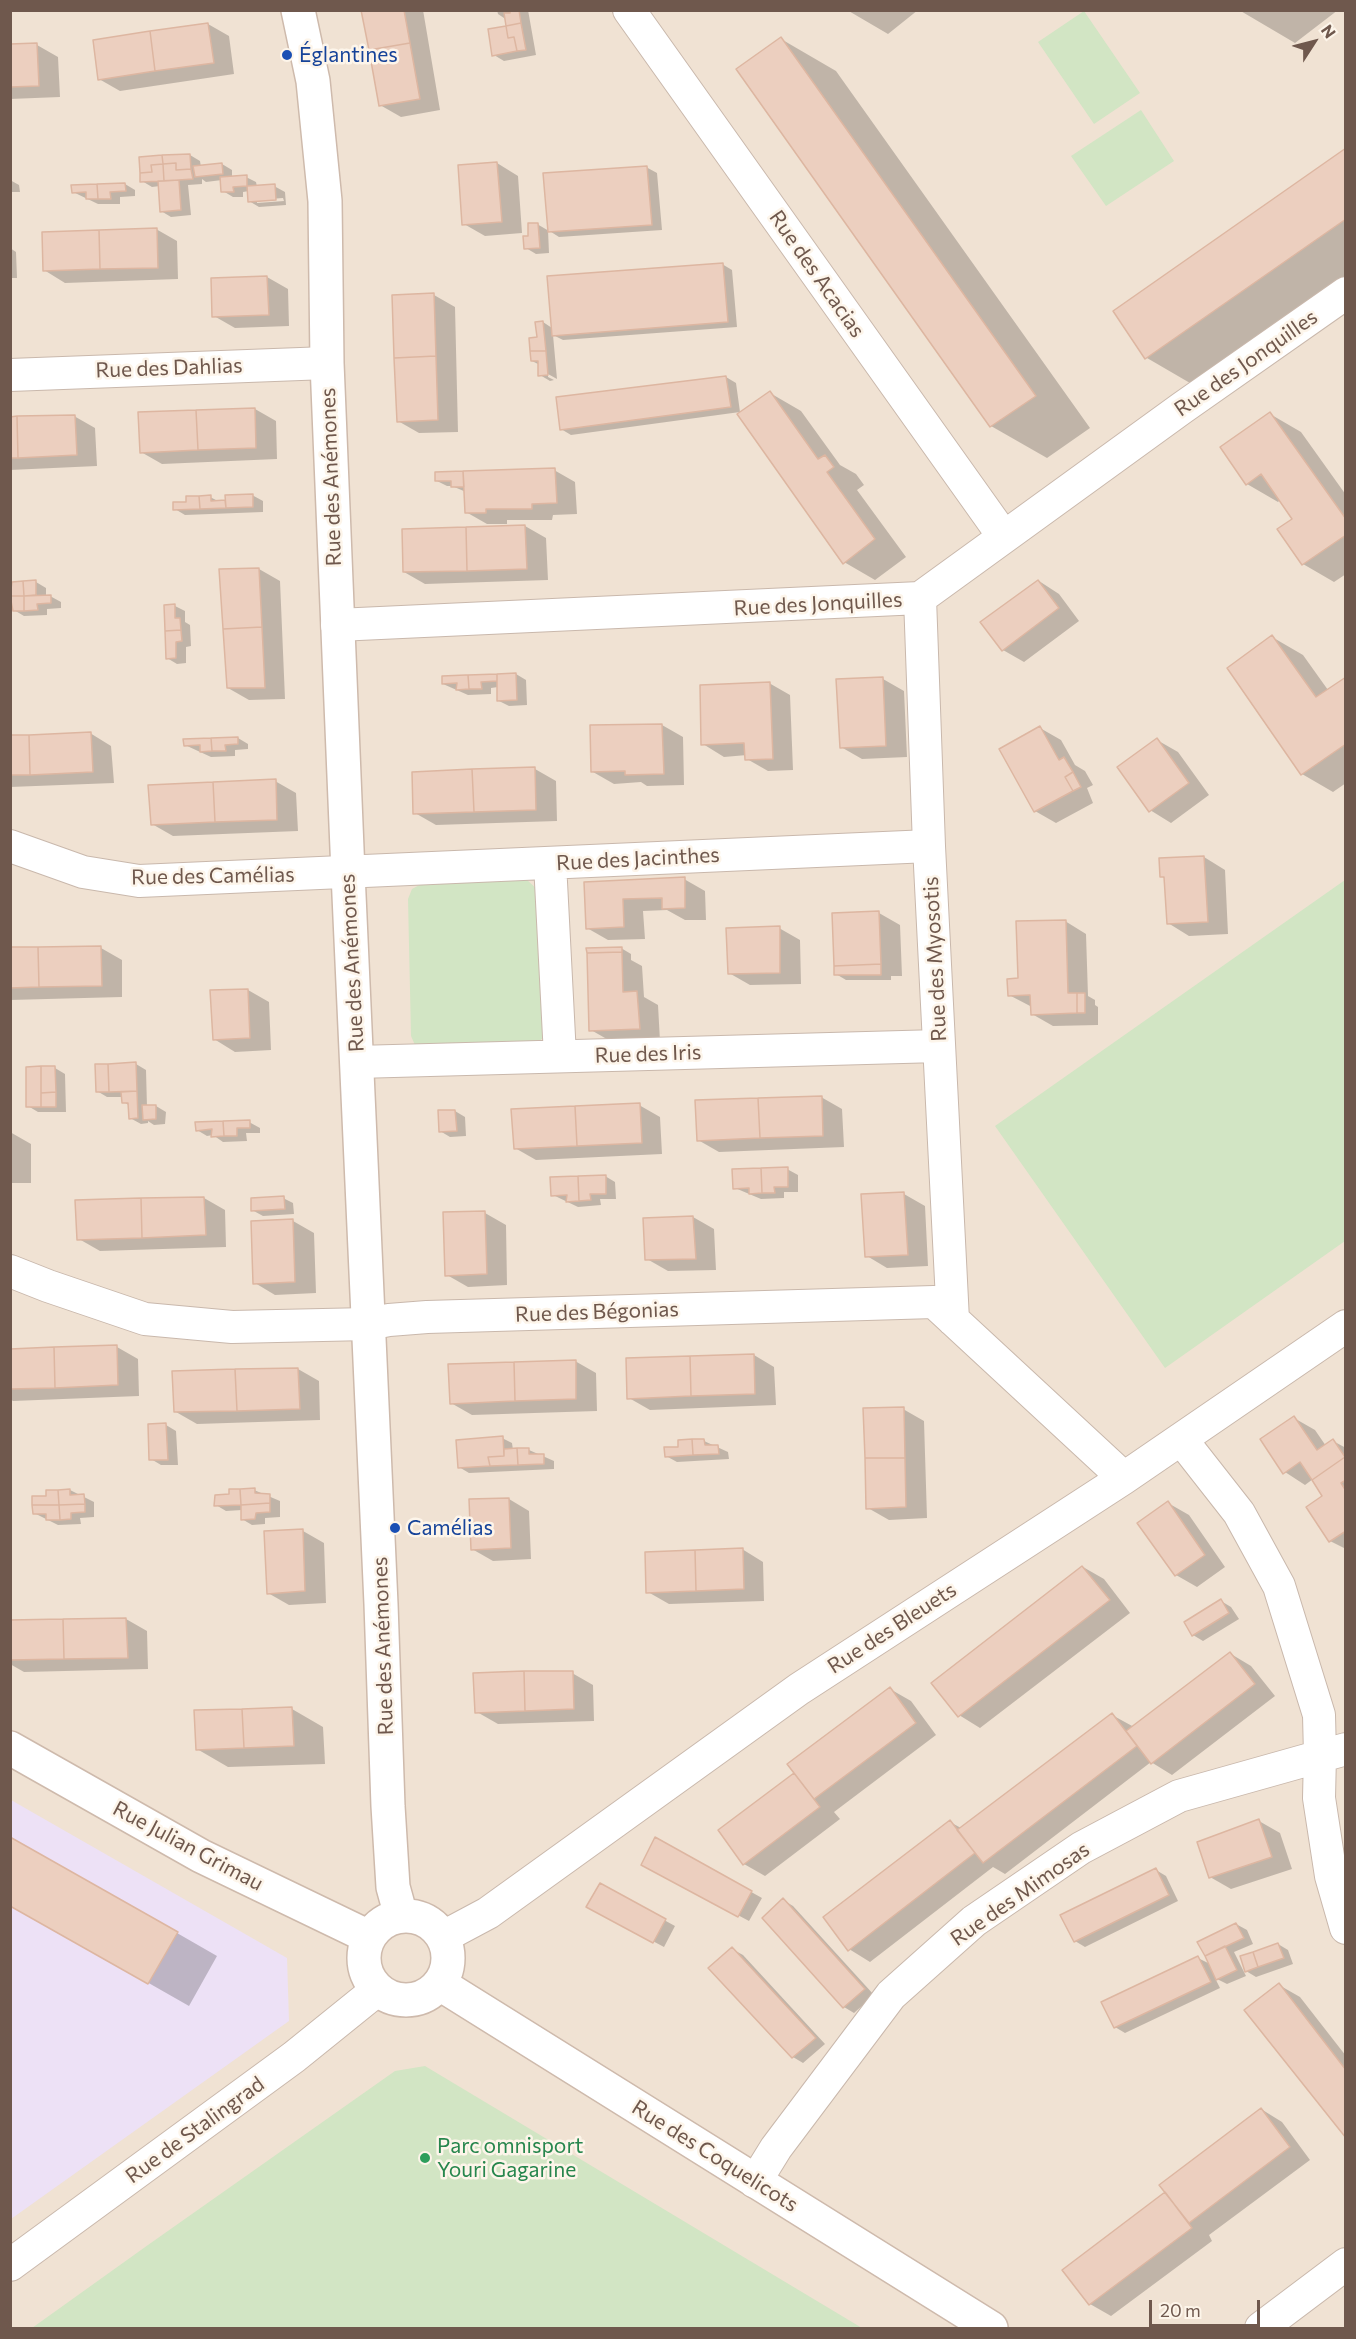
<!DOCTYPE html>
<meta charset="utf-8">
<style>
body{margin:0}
#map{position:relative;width:1356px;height:2339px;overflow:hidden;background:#f9f1e4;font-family:Commissioner,sans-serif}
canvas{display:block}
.frame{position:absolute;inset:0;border:12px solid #6f584d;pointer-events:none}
.north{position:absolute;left:1284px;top:12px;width:60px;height:60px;-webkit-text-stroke:4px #fdf5ea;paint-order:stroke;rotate:54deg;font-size:16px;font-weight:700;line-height:24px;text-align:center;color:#6f584d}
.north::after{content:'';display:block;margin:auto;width:21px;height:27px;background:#6f584d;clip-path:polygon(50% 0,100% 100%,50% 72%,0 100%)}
.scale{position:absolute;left:1149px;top:2300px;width:111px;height:27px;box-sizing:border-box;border:3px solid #6f584d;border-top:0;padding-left:8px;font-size:18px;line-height:21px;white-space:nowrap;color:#6f584d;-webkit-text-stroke:4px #fdf5ea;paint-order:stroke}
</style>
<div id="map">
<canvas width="1356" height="2339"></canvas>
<div class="frame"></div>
<div class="north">N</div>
<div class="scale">20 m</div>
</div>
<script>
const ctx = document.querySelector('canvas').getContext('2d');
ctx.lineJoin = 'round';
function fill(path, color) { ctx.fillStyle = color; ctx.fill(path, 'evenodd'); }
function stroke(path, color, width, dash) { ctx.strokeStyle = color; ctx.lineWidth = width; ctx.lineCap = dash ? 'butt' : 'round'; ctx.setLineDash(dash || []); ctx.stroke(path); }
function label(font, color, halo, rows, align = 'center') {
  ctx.font = font + ' Commissioner,sans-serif'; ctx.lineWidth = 5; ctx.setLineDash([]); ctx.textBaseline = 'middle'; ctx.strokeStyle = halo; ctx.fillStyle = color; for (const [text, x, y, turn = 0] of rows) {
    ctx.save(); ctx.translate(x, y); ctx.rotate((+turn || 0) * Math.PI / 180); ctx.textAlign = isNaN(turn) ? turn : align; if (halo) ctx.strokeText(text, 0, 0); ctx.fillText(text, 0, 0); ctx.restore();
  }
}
const residential = new Path2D(`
 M11,11h1334v2317h-1334z`);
const education = new Path2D(`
 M11,1800l276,158 2,63 -278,198z`);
const green = new Path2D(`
 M1084,11l56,82 -46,31 -56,-82z
 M1141,110l33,51 -68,45 -35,-50z
 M526,879l14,13 6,137 -3,9 -9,7h-119l-4,-9 -3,-137 4,-10 13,-7z
 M1345,880v361l-180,127 -170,-242z
 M425,2066l437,262h-830l116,-83 247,-174z`);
const shadow = new Path2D(`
 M363,10h60l17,100 -39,7 -21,-12z
 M497,10h31l8,45 -32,6 -10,-6 14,-28 -1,-7 -9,-6z
 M847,10h71l-30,24z
 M1239,10h99l-43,33z
 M208,24l21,12 5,38 -114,17 -21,-12z
 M781,39l55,32 254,357 -43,30 -56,-32 -253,-357z
 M37,45l21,12 2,40 -50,2v-53z
 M1346,150v139l-144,101 -55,-32 -32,-47z
 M190,155l10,6 1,6 21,-3 10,6v8l14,-1 10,5 1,5 17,-1 11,6 1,13 -27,2 -10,-6v-10l-6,1v5h-10l-10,-6 -1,-11 -16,2 -4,-3v5l-14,1 3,30 -20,2 -10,-6 -1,-25 -8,1 -10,-6zM283,198l1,3 -27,2v-3z
 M497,163l21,13 4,57 -37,3 -21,-12z
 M646,167l11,6 5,57 -103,7 -11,-7 1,23 -13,1 -10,-6 11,-24 12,7z
 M10,180l9,5 1,7h-10z
 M125,184l10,6v6l-15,1v7h-22l-25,-12z
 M156,229l21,12 1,38 -113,4 -21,-13z
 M10,248l6,4 1,26h-7z
 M722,264l10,6 5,57 -174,13 -10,-5 4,44 -9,-5v3l6,3 -4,1 -10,-6v-10l-8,-4 11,-39 9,6z
 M267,277l21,12 1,37 -54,2 -21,-12z
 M434,295l21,12 3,125 -39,1 -21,-12z
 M726,377l10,6 4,29 -169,23 -10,-6z
 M770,393l31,18 39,54 16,9 8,11 -7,5 49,67 -31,23 -31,-18z
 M255,409l21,12 1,38 -115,5 -21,-12z
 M1270,414l31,18 45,63v79l-12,8 -31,-18 -24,-35 15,-10 -14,-19 -2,2 -31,-18z
 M74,416l21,12 2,38 -87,4v-52z
 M554,470l21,12 2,32 -24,1 -1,5h-45v4h-20l-21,-12v-20l-14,-6h-5l-10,-5z
 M252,495l11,6v11l-78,3 -10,-6 35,-12 10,5z
 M525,526l21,12 2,42 -123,4 -21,-12z
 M259,569l21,12 5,118 -36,1 -21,-12 -7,-118z
 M1039,581l20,13 20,27 -55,41 -21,-12z
 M36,582l10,6v8h4l11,6v6l-14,1v6l-23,1 -10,-6 -4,1v-22z
 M175,606l10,5v11l5,3 1,21 -5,1v16l-9,1 -10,-6z
 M1272,637l31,18 25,35 18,-11v104l-13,9 -31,-18z
 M516,674l10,6 1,25 -18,1 -10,-5 -1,-14 -7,1v6l-23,1 -25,-11v-6z
 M883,679l21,12 3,66 -45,2 -21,-12z
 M769,683l21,12 3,75 -25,1 -21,-12v-4l-23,2 -21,-13z
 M662,725l21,12 1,48 -37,1 -6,-4 -27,2 -21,-12z
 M1040,728l21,12 14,25 10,6 8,14 -6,3 6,15 -37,20 -21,-12z
 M90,733l21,13 3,37 -104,4v-50z
 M238,738l10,6v5l-13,1v6l-24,1 -26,-12z
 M1157,740l21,12 31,43 -38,28 -21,-13z
 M535,769l21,12 1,40 -121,4 -21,-12z
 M275,781l21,12 2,38 -125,5 -21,-12z
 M1204,857l21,13 3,64 -39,2 -21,-13 -2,-44 -5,-3z
 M684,879l21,12 1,29h-21l-18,-10 -24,1 2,28 -37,1 -21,-12 -1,-45z
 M879,913l21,12 2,51h-11v4h-45l-10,-6z
 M1065,921l21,13 2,62 7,4v5l3,2v18l-45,1 -21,-12v-7l-23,-12 10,-15z
 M779,928l21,12 1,44 -51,1 -21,-12z
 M101,948l21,12v37l-112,3v-51z
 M621,948l10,6v6l11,6 2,31 14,8 2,36 -48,1 -21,-12z
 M248,990l21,12 2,48 -36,2 -21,-13z
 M136,1064l10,6 1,37 9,-1 10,6 -1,12 -11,1 -6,-4v2l-7,1 -11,-6v-12l-6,-4 -1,-5h-16l-10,-6z
 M55,1068l10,6 1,38h-28l-10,-6z
 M821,1097l21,12 2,38 -125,5 -21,-12z
 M639,1105l21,12 2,37 -126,6 -21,-12z
 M455,1111l10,6 1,19 -16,1 -10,-6z
 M249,1122l11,6v5h-14l1,8 -24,1 -10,-7 -6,1 -10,-6z
 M10,1132l21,12v39h-21z
 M787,1169l11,6v17h-14v6l-23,1 -26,-11z
 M605,1176l10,6 1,17h-16l1,6 -23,2 -25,-12z
 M904,1194l21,12 3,60 -41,2 -20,-12z
 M204,1198l21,12 1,37 -126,4 -21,-12z
 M283,1198l10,5 1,11 -31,2 -11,-6z
 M485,1213l21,12 1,60 -39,2 -21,-12z
 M693,1217l21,12 2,41 -48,1 -21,-12z
 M293,1221l21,12 2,60 -41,2 -20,-12z
 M117,1347l21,12 1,37 -126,5 -3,-2v-49z
 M754,1355l20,12 2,38 -126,5 -21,-12z
 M575,1361l21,12 1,38 -125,4 -21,-12z
 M298,1369l21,12 1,39 -123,4 -21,-12z
 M903,1409l21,12 3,97 -38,2 -21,-12z
 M1294,1418l21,12 11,16 7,-5 13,7v101l-16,-8 -6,-44 -11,-18 -8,6 -20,-13z
 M166,1425l10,6 2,34h-17l-10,-6z
 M502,1438l10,5 1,7h16l25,11v8l-85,4 -10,-6z
 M704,1441l24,11 1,7 -52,3 -11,-6 13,-7z
 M70,1490l24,12v15l-14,1 1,6 -23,1 -24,-12 13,-16z
 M254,1490l26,11v16l-15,1v6l-13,1 -10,-6v-9l-16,1 -10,-6z
 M509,1499l20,12 2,48 -38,2 -21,-12z
 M1168,1503l21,12 36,52 -28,20 -21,-12 -36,-51z
 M303,1531l21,12 2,60 -37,2 -21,-12z
 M742,1549l21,13 1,39 -95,3 -21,-12z
 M1083,1567l21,12 26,34 -150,115 -21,-13z
 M1221,1601l10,6 8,12 -36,22 -10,-6z
 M126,1619l21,12 1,38 -124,3 -14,-8v-43z
 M1231,1654l20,12 24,30 -103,79 -21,-13 -146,112 -12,-7 -123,95 -21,-13 101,-127 11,6 151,-113 22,12z
 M572,1673l21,12 1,36 -96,3 -21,-12z
 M890,1689l21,12 25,34 -102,77 6,7 -75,57 -21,-12 52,-91z
 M292,1709l31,18 2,37 -97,3 -31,-18z
 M1259,1821l21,12 12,36 -61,20 -21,-12z
 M656,1839l106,59 -13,23 -96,-51z
 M1156,1870l10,6 12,25 -93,46 -10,-6z
 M600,1885l75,41 -11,21 -66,-35z
 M783,1900l10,6 81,89 -20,18 -10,-6 -80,-89z
 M10,1904l167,29 40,23 -28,50z
 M1236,1924l11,6 6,14 -19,8 12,24 -19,8 -12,-6 5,10 -95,45 -10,-6 83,-69 12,6z
 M1278,1944l10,6 5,14 -37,13 -10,-6z
 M732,1949l11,6 82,89 -22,19 -10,-6z
 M1279,1985l21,12 46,59v80z
 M1261,2109l21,13 28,38 -101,75 3,6 -101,75 -21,-12 77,-112z`);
const building = new Path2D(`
 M361,10h43l6,33 -41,7z
 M510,10h9l2,13 -15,3 -2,-13h6z
 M208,23l6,40 -59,8 -5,-40z
 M521,23l5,27 -9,1 -3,-14 -6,1 -2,-12z
 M506,26l2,12 6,-1 3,14 -25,5 -4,-27z
 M150,31l5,40 -57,9 -5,-40z
 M781,37l255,359 -46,31 -254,-358z
 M37,43l2,43 -29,1v-43z
 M410,43l10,56 -41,7 -10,-56z
 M1346,148v71l-201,140 -32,-48z
 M190,154l1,15 -15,1v-7l-13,1 -1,-9z
 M162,155l1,9 -12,1 1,7 -12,1 -1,-16z
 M497,162l5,60 -40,3 -4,-60z
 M176,163v7l15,-1 2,10 -29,2 -1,-17z
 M222,163l1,11 -28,3 -2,-11z
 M163,164l1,17 -24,1v-9l12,-1 -1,-7z
 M647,166l5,59 -104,7 -5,-59z
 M247,175v11l-14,1 1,5h-13l-1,-15z
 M179,180l2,30 -21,2 -2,-31z
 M125,183l1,8 -16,1 1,7h-13l-1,-15z
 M97,184l1,15h-12v-7l-14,1 -1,-8z
 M275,184l1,16 -28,2 -1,-16z
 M528,223h10l2,25 -16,1 -1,-13h5z
 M157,228l1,40 -58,1 -1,-39z
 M99,230l1,39 -57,2 -1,-39z
 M723,263l5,59 -176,14 -5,-60z
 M267,276l2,39 -57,2 -1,-39z
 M434,293l2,63 -42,2 -2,-63z
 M543,321l3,30h-16l-1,-13 8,-1 -2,-15z
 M530,351h16l2,24 -10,1v-15h-7z
 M436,356l2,64 -41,2 -3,-64z
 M726,376l5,31 -171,23 -4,-33z
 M770,391l48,68 7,-4 9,12 -7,5 48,67 -32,25 -106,-150z
 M255,408l1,40 -58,2 -2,-40z
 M196,410l2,40 -58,3 -2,-41z
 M1270,412l76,107v16l-44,30 -25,-36 15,-10 -31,-45 -15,11 -26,-38z
 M75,415l2,40 -59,3 -1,-42z
 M17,416l1,42h-8v-41z
 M555,468l2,35 -25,1v5h-46v4h-21l-2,-42z
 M463,471l1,16h-13v-6h-16v-9z
 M253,494v13l-27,1 -1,-13z
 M211,495v6l14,-1 1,8 -26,1 -1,-13z
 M186,496h13l1,13 -27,1v-8h13z
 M525,525l2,44 -60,2 -1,-44z
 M466,527l1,44 -64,1 -1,-43z
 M259,568l3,59 -39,2 -4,-60z
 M36,580v15l-12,1 -1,-15z
 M1038,580l21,28 -57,43 -22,-29z
 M23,581l1,15h-14l2,-14z
 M51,595v8l-14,1 1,6 -14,1v-15z
 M10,596h14v15h-11z
 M175,604v14h5l1,12 -16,1 -1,-26z
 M262,627l3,61h-38l-4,-59z
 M181,630l1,11 -6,1v16l-10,1 -1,-28z
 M1272,635l44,62 30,-20v67l-45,31 -74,-107z
 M516,673l1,27 -20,1v-27z
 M497,674v7l-16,1 1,7h-13l-1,-14z
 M466,675h2l1,14 -13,1 1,-7 -15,1v-8z
 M883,677l3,69 -46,2 -4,-69z
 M770,682l3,77 -28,1 -1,-17 -43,2 -1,-60z
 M662,724l2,50 -39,1v-4l-34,1 -1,-47z
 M1040,726l19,34 5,-3 9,15 -8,5 8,14 -39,21 -35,-63z
 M91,732l2,40 -63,3 -1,-40z
 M10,735h19l1,40h-20z
 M238,737v7l-13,1 1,6h-14l-1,-13z
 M211,738l1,13 -12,1v-7l-16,1 -1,-7z
 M1157,738l32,45 -40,29 -32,-45z
 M535,767l1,43 -62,2 -2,-43z
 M472,769l2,43 -61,2 -1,-42z
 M1073,772l8,15 -8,4 -8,-14z
 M276,779l1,41 -62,2 -2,-40z
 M213,782l2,40 -64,3 -3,-40z
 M1204,856l4,66 -41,2 -3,-47h-4l-1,-19z
 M685,877v31l-23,1v-11l-39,1 1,28 -38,2 -2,-47z
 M879,911l2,53 -47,2 -2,-53z
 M1066,920l2,73h9v20l-46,2 -1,-20 -22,1 -1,-17 11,-1 -2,-57z
 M780,926v47l-52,1 -2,-46z
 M101,946l1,40 -63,1 -1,-40z
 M10,947h28l1,40 -29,1z
 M622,947v5l-35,1 -1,-5z
 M622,952l1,40 14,-1 3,38 -51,2 -2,-78z
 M881,964v11h-47v-9z
 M248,989l2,49 -37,2 -3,-50z
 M1077,993h8v20h-8z
 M136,1062l1,29 -28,1 -1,-28z
 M95,1064h13l1,28h-13z
 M41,1066h14l1,26 -15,1z
 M41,1066v41h-15v-40z
 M137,1091l1,27 -9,1 -1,-16h-6l-1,-11z
 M56,1092v15h-15v-14z
 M822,1096l1,40 -63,2 -2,-40z
 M758,1098l2,40 -63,3 -2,-41z
 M640,1103l2,40 -65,3 -2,-40z
 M142,1105h14v14l-13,1z
 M575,1106l2,40 -63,3 -3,-40z
 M438,1110h17l2,21 -18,1z
 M250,1120v8h-13v8h-13l-1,-15z
 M223,1121l1,15 -13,1 1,-8 -16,2 -1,-9z
 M788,1167v20h-14l1,6h-13l-1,-25z
 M761,1168l1,25 -13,1v-6l-16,1 -1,-20z
 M606,1175v19h-16l1,6 -12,1 -1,-25z
 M578,1176l1,25 -13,1 1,-7 -16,1 -1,-19z
 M904,1192l4,63 -43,2 -4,-63z
 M284,1196l1,13 -34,2v-13z
 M204,1197l2,38 -64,3 -1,-40z
 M141,1198l1,40 -65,2 -2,-40z
 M485,1211l2,63 -42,2 -2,-64z
 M693,1216l3,43 -51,1 -2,-42z
 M293,1219l2,63 -42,2 -2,-63z
 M117,1345l1,40 -63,3 -1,-41z
 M54,1347l1,41 -45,1v-40z
 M754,1354l1,40 -64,2 -1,-40z
 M690,1356l1,40 -64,3 -1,-41z
 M576,1360v39l-61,2 -1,-39z
 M514,1362l1,39 -65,3 -2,-40z
 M298,1368l2,41 -63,2 -2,-42z
 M235,1369l2,42 -63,1 -2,-41z
 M904,1407l1,51h-40l-2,-50z
 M1294,1416l23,34 16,-11 12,18 -33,23 -12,-18 -17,12 -23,-35z
 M166,1423l2,37h-19l-1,-36z
 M503,1436l1,20 -16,1 2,9 -32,2 -2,-28z
 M692,1439l1,16 -28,2 -1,-10h14v-7z
 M692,1439h12l1,6h13l1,9 -26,1z
 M517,1448h12v6h15v10l-26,1z
 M517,1448l1,17 -28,1 -2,-9 16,-1v-7z
 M1345,1457l1,23 -5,3 5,8v40l-17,11 -23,-35 16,-11 -10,-16z
 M865,1458h40l1,49 -40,2z
 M255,1488v5l15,1v9l-29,2 -1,-16z
 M70,1489v6l14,-1 1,10 -26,1 -1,-15z
 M229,1489h11l1,16 -27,1 1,-11 14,-1z
 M46,1490h12l1,15h-27v-9h14z
 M509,1498l2,50 -40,2 -2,-51z
 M1168,1501l37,54 -30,21 -38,-53z
 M270,1503v9l-14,1 -1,6 -14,1v-15z
 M85,1504v8l-14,1v6l-11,1 -1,-15z
 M32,1505h27l1,15h-14v-6h-13z
 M303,1529l2,62 -38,3 -3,-63z
 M743,1548l1,41 -48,2 -1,-41z
 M695,1550l1,41 -50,2 -1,-41z
 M1082,1566l28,34 -152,117 -27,-34z
 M1221,1599l8,14 -37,23 -8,-14z
 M126,1618l2,40 -64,1 -1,-40z
 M63,1619l1,40 -54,1v-40z
 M1230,1652l25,32 -104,80 -25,-33z
 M524,1671l1,40 -50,2 -2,-40z
 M524,1671h49l1,38 -49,2z
 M890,1687l26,36 -102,76 -27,-35z
 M292,1707l2,39 -50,2 -2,-39z
 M242,1709l2,39 -48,2 -2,-40z
 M1112,1713l25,33 -154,117 -26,-33z
 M794,1773l26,34 -77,58 -25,-35z
 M1259,1819l13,38 -63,21 -12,-36z
 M950,1820l25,33 -127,98 -25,-34z
 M10,1837l168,95 -30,52 -138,-78z
 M655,1837l97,54 -14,26 -97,-52z
 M1156,1868l13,27 -95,47 -14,-27z
 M600,1883l66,36 -13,24 -67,-36z
 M783,1898l82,91 -22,19 -81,-90z
 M1236,1923l8,15 -39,18 -8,-14z
 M1278,1943l6,15 -26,9 -5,-15z
 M1225,1946l12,24 -21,10 -11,-24z
 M732,1947l84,91 -24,20 -84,-90z
 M1253,1952l5,15 -13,5 -5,-16z
 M1198,1956l13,26 -97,46 -13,-26z
 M1279,1983l67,87v68l-102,-128z
 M1261,2108l29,39 -101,76 -30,-38z
 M1165,2192l27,36 -103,77 -27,-35z`);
const street = new Path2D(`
 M629,10l375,527
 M10,375l317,-12
 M920,598l9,248 24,474
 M337,625l583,-27 262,-190 164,-115
 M10,846l73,26 56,9 790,-35
 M550,863l10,193
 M357,1062l582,-16
 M10,1271l38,15 97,33 87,8 136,-3 21,-4 38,-3 507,-15 190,176
 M1181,1439l58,74 40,73 40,129 1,40 -1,43 12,78 15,52
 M443,1937l45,-24 311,-224 325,-211 222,-152
 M755,2182l21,-34 115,-153 83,-74 107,-73 98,-52 167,-47
 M10,2265l284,-208 83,-67
 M1261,2328l85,-64`);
const secondary = new Path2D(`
 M298,10l15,71 12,120 2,162 21,510 33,731 7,202 5,81 8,29
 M10,1748l191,108 168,81
 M364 1958a42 42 0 1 1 84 0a42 42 0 1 1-84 0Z
 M440,1984l551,344`);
const markers = [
 [287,55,6,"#1a4fb4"],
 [395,1528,6,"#1a4fb4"],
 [425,2158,6,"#2e9e5b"]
];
const transitNames = [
 ["Églantines",299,55],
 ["Camélias",407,1528]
];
const streetNames = [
 ["Rue des Acacias",817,274,55],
 ["Rue des Jonquilles",1246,363,-35],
 ["Rue des Dahlias",169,368,-2],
 ["Rue des Anémones",331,477,-92],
 ["Rue des Jonquilles",818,604,-3],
 ["Rue des Jacinthes",638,859,-3],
 ["Rue des Camélias",213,876,-1],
 ["Rue des Myosotis",935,959,-93],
 ["Rue des Anémones",352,963,-93],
 ["Rue des Iris",648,1054,-2],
 ["Rue des Bégonias",597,1312,-2],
 ["Rue des Bleuets",892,1628,-33],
 ["Rue des Anémones",383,1646,-92],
 ["Rue Julian Grimau",188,1846,28],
 ["Rue des Mimosas",1020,1894,-35],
 ["Rue de Stalingrad",195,2130,-36],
 ["Rue des Coquelicots",715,2156,32]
];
const leisureNames = [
 ["Parc omnisport",437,2146],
 ["Youri Gagarine",437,2170]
];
fill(residential, '#f0e2d3');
fill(education, '#ede1f6');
fill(green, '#d2e5c4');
fill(shadow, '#0003');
fill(building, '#eccfbf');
stroke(building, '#ddb6a1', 1.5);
stroke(street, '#c9b8ac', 34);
stroke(secondary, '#cebaac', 36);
stroke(street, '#fff', 32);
stroke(secondary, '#fff', 33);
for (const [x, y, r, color] of markers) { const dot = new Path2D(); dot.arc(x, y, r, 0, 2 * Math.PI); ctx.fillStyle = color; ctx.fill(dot); stroke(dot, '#fdf5ea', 2); }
label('21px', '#164399', '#fdf5ea', transitNames, 'left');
label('21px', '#6f584d', '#fdf5ea', streetNames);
label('21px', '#27864d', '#fdf5ea', leisureNames, 'left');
</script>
